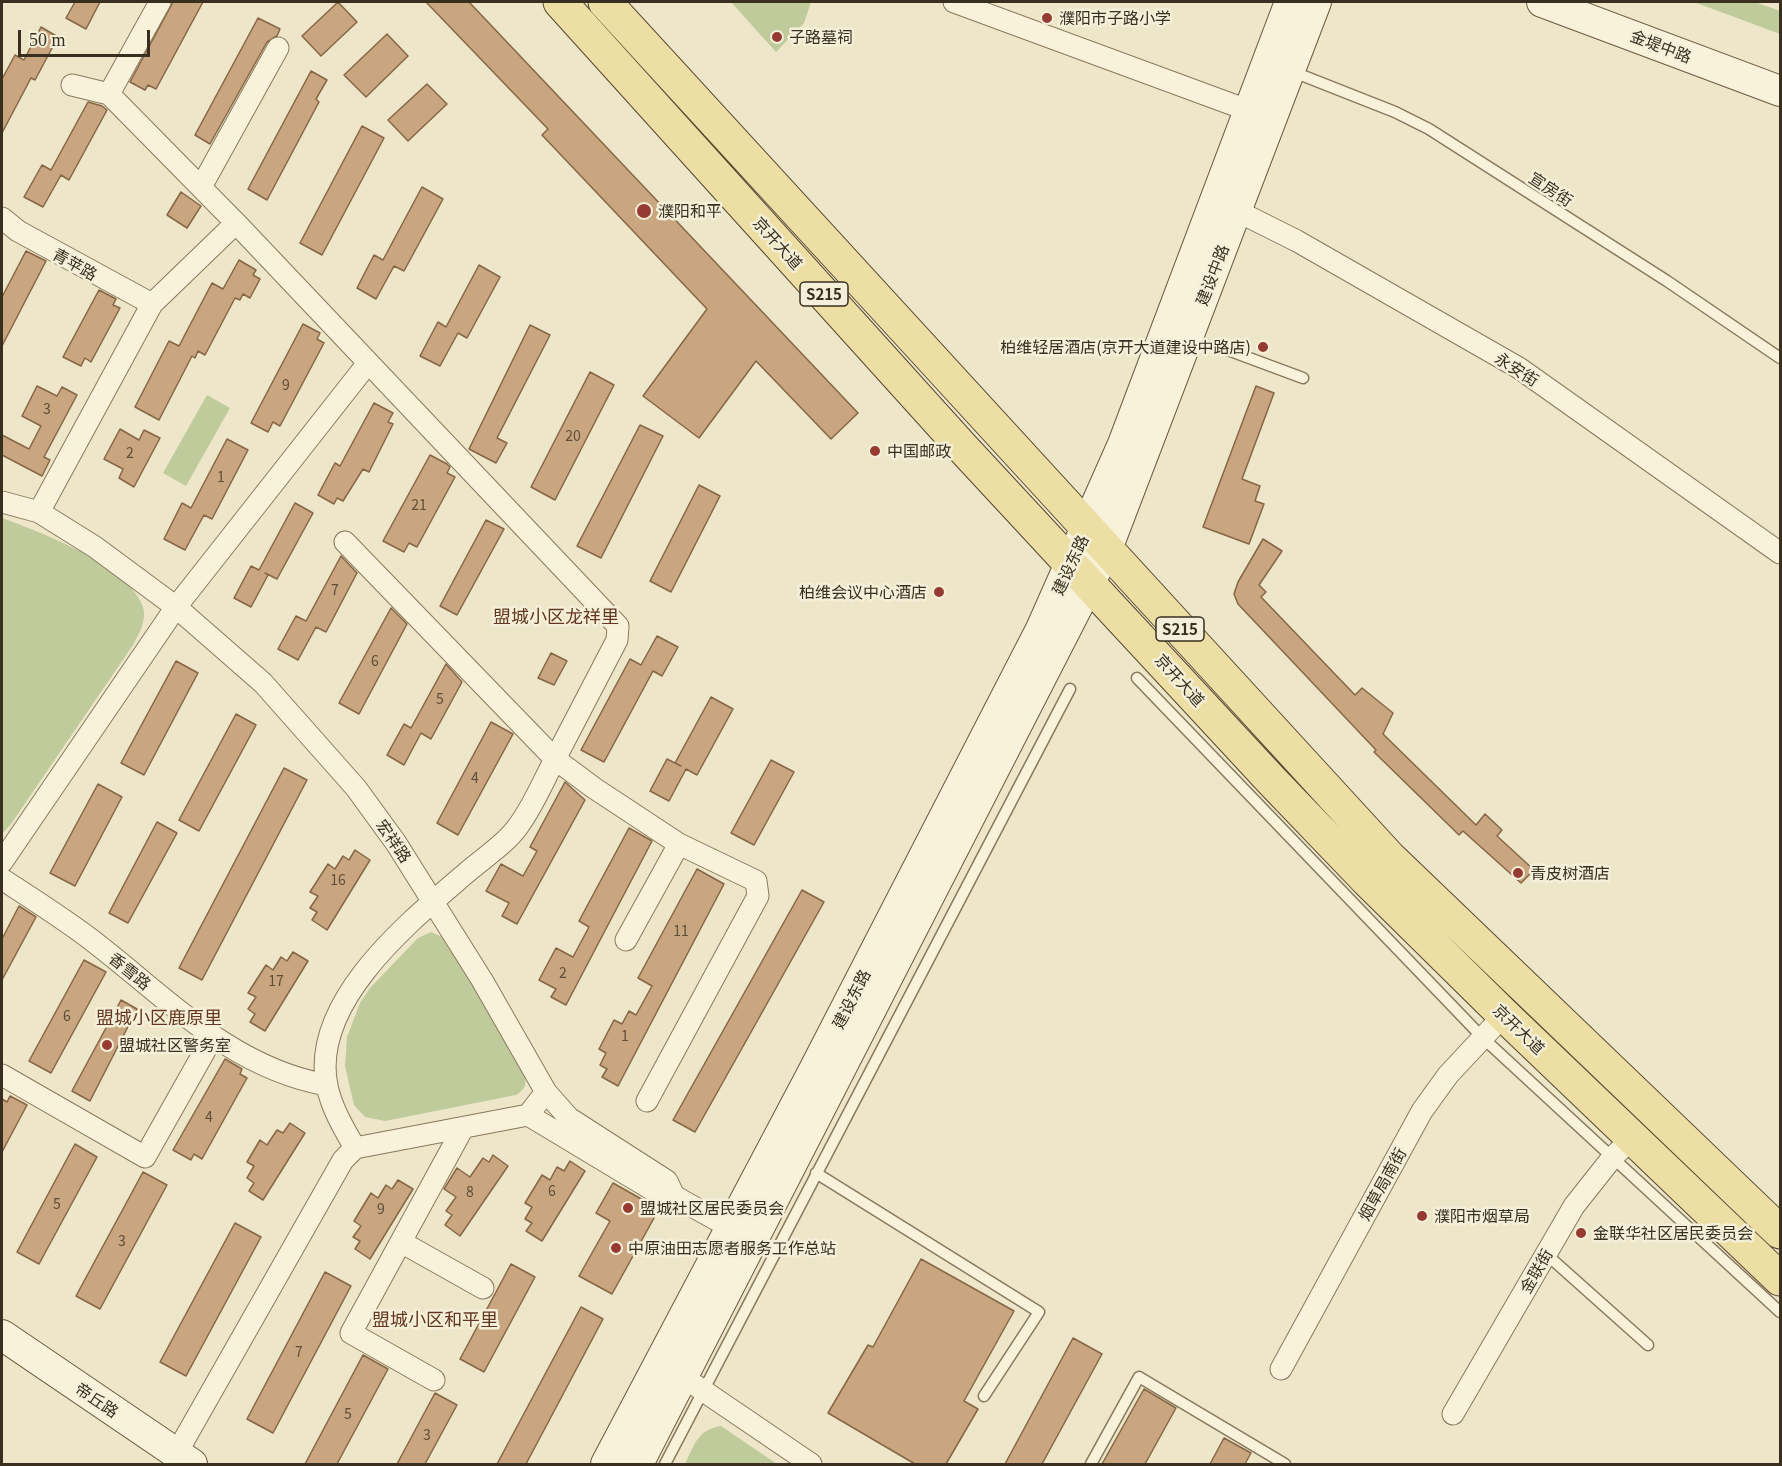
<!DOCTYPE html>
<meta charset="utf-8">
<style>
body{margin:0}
#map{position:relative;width:1782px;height:1466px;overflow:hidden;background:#ede6c8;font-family:Georgia,serif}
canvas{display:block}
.frame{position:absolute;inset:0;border:3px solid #392f21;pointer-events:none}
.scale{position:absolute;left:18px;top:30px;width:132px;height:27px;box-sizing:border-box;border:3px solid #392f21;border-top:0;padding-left:8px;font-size:18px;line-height:21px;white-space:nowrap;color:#392f21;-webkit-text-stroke:4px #f4efd8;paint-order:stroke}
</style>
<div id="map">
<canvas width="1782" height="1466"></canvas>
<div class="frame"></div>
<div class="scale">50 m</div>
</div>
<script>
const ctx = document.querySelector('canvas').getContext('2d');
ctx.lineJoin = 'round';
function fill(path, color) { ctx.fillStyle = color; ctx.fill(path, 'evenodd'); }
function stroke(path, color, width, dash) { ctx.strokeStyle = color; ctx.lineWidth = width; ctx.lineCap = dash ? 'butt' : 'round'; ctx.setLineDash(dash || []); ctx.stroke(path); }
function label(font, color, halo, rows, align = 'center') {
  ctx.font = font + ' Georgia,"Noto Sans SC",serif'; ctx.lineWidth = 5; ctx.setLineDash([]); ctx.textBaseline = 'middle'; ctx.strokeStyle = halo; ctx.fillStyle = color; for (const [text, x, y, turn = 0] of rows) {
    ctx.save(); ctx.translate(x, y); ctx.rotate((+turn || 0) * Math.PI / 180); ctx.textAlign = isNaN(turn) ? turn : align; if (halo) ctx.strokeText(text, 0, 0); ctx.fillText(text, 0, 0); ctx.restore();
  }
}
const green = new Path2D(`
 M731,2h80l-7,21 -28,29z
 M1694,2h61l25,9v23z
 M207,395l23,13 -44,78 -23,-13z
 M2,518c38,14 127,47 141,89 4,13 -4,27 -10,38l-122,179 -9,10z
 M431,932l11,5 6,7 74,124c5,12 6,20 -6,27l-131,26 -20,-4 -11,-12 -9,-39 2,-29 13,-34 10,-15 48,-50z
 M721,1426l56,38h-92c10,-20 12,-34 36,-38z`);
const building = new Path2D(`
 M75,2h25l-14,27 -20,-11z
 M173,2h30l-47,87 -8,-4 -3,5 -15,-8z
 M338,2l19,20 -36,34 -19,-20z
 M426,2h43l389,411 -27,26 -75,-78 -57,77 -56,-42 64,-87 -165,-174 6,-6z
 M258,18l22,11 -3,7 -10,6 -57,102 -15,-9z
 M41,27l17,10 -23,43 -4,-2 -29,55v-54l13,-24 9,5z
 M387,34l21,22 -42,41 -22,-22z
 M311,71l16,9 -11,19 3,3 -52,98 -19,-11z
 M427,84l20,20 -39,37 -20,-21z
 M88,102l14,4 5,4 -38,70 -8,-5 -18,32 -19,-10 18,-32 9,5z
 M362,126l22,12 -62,117 -22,-12z
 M422,187l21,12 -39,72 -10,-5 -18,33 -19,-11 17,-33 9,5z
 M181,192l20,14 -14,22 -20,-13z
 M26,251l20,10 -44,85v-49z
 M239,260l17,10 -3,5 7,4 -10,19 -7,-4 -3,6 -5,-2 -30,57 -7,-4 -3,7 -3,-2 -33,64 -24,-13 34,-66 10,5 33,-63 11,6z
 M479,265l21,12 -33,61 -9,-5 -18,33 -20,-10 18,-34 8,5z
 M99,290l17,9 -3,6 7,3 -29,54 -6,-4 -4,8 -18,-9z
 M303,324l17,9 -3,6 7,4 -44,83 -7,-4 -5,10 -17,-9z
 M530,325l20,10 -53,103 10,5 -11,20 -27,-14z
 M590,372l24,13 -59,115 -24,-13z
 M37,386l20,10 5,-9 15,8 -33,62 6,3 -8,16 -40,-21v-20l27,14 12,-23 -19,-10z
 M1256,386l18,7 -32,86 18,7 -5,15 9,3 -15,40 -46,-17z
 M374,403l19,10 -5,9 5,2 -24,48 -6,-3 -20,32 -6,-3 -3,6 -16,-9 17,-32 5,3z
 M640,425l23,11 -62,122 -24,-12z
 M120,429l19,11 5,-10 16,8 -26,49 -15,-9 4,-9 -19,-10z
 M227,439l21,11 -36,69 -8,-4 -19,35 -21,-11 18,-36 9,5z
 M430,455l17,9 3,3 -3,6 8,4 -38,70 -8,-4 -5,9 -21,-11z
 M699,485l21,11 -49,96 -21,-11z
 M295,503l18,10 -36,66 -12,-6 3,2 -17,32 -17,-9 17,-32 8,4z
 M486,520l18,9 -47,86 -17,-9z
 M1263,539l19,12 -23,34 7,7 -5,5 94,98 7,-7 31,25 -10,21 93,91 9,-11 17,16 -5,6 37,34 -13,13 -58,-52 -4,4 -85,-83 2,-2 -138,-146 -4,-10 4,-12z
 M341,556l16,17 -31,59 -10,-5 -18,33 -20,-11 18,-33 10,5z
 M391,608l16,16 -48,90 -20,-11z
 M657,636l21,11 -16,29 -9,-5 -49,91 -23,-12 49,-91 11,6z
 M551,653l16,8 -13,24 -16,-7z
 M176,661l22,12 -54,102 -23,-12z
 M446,664l16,18 -31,57 -10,-6 -17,32 -17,-10 17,-31 7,4z
 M711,697l22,12 -36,66 -11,-6 -17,32 -19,-10 17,-32 14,7 -6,-3z
 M236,714l20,11 -57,106 -20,-11z
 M491,722l22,12 -55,101 -21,-12z
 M771,760l23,12 -40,73 -23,-12z
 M284,768l23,12 -105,200 -23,-12z
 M565,782l20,18 -68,124 -15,-8 7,-13 -23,-12 15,-27 22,12 14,-25 -7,-4z
 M98,784l24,13 -47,89 -25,-13z
 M157,822l20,11 -49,90 -19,-10z
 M629,828l23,13 -86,164 -15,-8 5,-8 -17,-9 17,-32 17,9 16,-30 -10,-6z
 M355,850l15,10 -43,70 -15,-10 5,-8 -7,-4 8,-12 -8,-4 18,-28 7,5 8,-13 6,4z
 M697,869l27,15 -106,202 -16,-9 5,-8 -7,-4 6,-12 -7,-4 15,-29 8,4 7,-13 7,4 16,-29 -14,-8z
 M802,890l22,12 -129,230 -22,-12z
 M19,906l17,11 -34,63v-41z
 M293,952l15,9 -43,70 -15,-9 5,-8 -7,-5 8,-12 -8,-4 18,-28 7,5 8,-13 6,4z
 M84,960l22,12 -55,101 -22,-12z
 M121,1000l16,9 -47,92 -18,-10z
 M225,1059l17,10 -2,5 7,4 -45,81 -8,-5 -3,6 -18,-10z
 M10,1096l17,9 -25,47v-53l5,3z
 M290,1123l15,10 -42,67 -14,-9 5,-8 -7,-5 7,-12 -7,-4 13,-22 7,5 10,-15 6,3z
 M75,1144l22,13 -58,107 -22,-12z
 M493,1155l15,11 -48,70 -15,-11 7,-10 -6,-4 10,-14 -12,-8 13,-21 13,9 13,-19 6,4z
 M570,1161l15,10 -43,70 -16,-10 6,-8 -7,-4 7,-12 -7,-4 17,-28 8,5 7,-13 7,4z
 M143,1172l24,13 -67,124 -24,-13z
 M398,1180l15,9 -43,70 -15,-10 5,-8 -7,-4 8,-11 -7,-5 17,-28 7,5 8,-13 6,4z
 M613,1183l46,26 -47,85 -33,-18 31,-55 -14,-8z
 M235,1223l26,14 -75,139 -26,-14z
 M921,1259l93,52 -50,90 14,8 -32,55h-31l-87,-51 40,-68 5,2z
 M511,1264l24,13 -51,95 -24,-13z
 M325,1272l26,14 -78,147 -26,-14z
 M581,1307l22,12 -77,145h-29z
 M1073,1338l29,16 -60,110h-37z
 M363,1355l25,14 -51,95h-32z
 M1144,1389l32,19 -31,56h-43z
 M435,1393l22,12 -32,59h-28z
 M1224,1438l27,15 -6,11h-35z`);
const lane = new Path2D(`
 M1291,71l104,41 34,17 238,152 113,77
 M1225,349l78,29
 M1137,678l346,360 297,274
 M816,1173l223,139 -55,84
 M1546,1254l102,91
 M665,1464l405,-775
 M1091,1464l48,-87 146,87`);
const street = new Path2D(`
 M954,2l296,109
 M72,85l37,9 127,129
 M109,94l51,-92
 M201,187l77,-139
 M1237,211l60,30 222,127 261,185
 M2,218l16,13 134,73
 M2,502l37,10 56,35 81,60 87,76 93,105 40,55 86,137 64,112 23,26 98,63 7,15 57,32
 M39,512l113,-208 84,-81 382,403 -1,14c-21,40 -42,81 -63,121 -11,21 -21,45 -35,64 -13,19 -37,34 -54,49 -56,48 -155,128 -138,212 5,23 17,43 28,62
 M345,542l210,217 39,29 85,56 77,37 2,15 -111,205
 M2,862l174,-255 192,-244
 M2,879c29,19 59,38 87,59 75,57 141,130 238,147
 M626,940l53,-96
 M2,1075l143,82 67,-119
 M528,1115l133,80 13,1
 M401,1242l82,46
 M1281,1369l141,-258 26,-36 56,-60
 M683,1377l128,87
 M434,1380l-83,-47 112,-205
 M1453,1414l121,-208 38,-48 20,-20
 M176,1454l167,-294 12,-12 173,-33 18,-23`);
const secondary = new Path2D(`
 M1542,2l238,89
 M2,1335l190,129
 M606,1464l208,-394 227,-441 82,-185 167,-442
 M638,1464l469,-915 209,-547`);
const primary = new Path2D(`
 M560,2l402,445 310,334 95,99 137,135 276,264
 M605,2l785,856 390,374`);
const markers = [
 [1047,18,6,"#953b31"],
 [777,37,6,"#953b31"],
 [644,211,8,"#953b31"],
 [1263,347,6,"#953b31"],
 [875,451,6,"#953b31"],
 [939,592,6,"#953b31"],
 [1518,873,6,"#953b31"],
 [107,1045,6,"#953b31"],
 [628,1208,6,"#953b31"],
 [1422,1216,6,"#953b31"],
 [1581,1233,6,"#953b31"],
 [616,1248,6,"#953b31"]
];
const numberNames = [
 ["9",286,385],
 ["3",47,409],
 ["20",573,436],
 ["2",130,453],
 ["1",221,477],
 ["21",419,505],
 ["7",335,590],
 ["6",375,661],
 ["5",440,699],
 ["4",475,778],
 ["16",338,880],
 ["11",681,931],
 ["2",563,973],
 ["17",276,981],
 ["6",67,1016],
 ["1",625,1036],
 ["4",209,1117],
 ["6",552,1191],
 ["8",470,1192],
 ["5",57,1204],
 ["9",381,1209],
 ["3",122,1241],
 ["7",299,1352],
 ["5",348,1414],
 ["3",427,1435]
];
const shields = [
 [824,294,48],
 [1180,629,48]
];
const shieldNames = [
 ["S215",824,294],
 ["S215",1180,629]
];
const poiNames = [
 ["濮阳市子路小学",1059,18],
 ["子路墓祠",789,37],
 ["濮阳和平",658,211],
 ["柏维轻居酒店(京开大道建设中路店)",1251,347,"right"],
 ["中国邮政",887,451],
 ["柏维会议中心酒店",927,592,"right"],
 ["青皮树酒店",1530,873],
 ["盟城社区警务室",119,1045],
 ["盟城社区居民委员会",640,1208],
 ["濮阳市烟草局",1434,1216],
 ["金联华社区居民委员会",1593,1233],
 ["中原油田志愿者服务工作总站",628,1248]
];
const streetNames = [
 ["金堤中路",1661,46,21],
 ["宣房街",1551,189,33],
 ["京开大道",778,243,48],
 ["青苹路",75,264,29],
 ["建设中路",1212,275,-69],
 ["永安街",1517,369,32],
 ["建设东路",1070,565,-65],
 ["京开大道",1180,680,48],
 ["宏祥路",394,841,55],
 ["香雪路",130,971,39],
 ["建设东路",851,999,-63],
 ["京开大道",1519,1029,44],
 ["烟草局南街",1382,1184,-61],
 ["金联街",1536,1271,-60],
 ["帝丘路",97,1400,34]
];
const neighbourhoodNames = [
 ["盟城小区龙祥里",556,616],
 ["盟城小区鹿原里",159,1017],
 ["盟城小区和平里",435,1319]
];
fill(green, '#c0cb9c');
fill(building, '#c9a680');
stroke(building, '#866645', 1.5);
stroke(lane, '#88795e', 13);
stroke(street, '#88795e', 23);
stroke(secondary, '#6a5a41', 32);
stroke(primary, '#564732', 35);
stroke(lane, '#f8f2db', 10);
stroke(street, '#f8f2db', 21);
stroke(secondary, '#f8f2db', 30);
stroke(primary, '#eddea3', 33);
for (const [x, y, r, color] of markers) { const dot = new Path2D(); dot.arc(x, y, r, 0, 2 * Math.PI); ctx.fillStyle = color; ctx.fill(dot); stroke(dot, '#f4efd8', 2); }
label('14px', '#5d4d39', null, numberNames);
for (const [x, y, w] of shields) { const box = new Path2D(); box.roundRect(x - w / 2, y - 12, w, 24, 4.5); ctx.fillStyle = '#f4efd8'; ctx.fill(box); stroke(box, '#392f21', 1.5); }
label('bold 15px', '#392f21', null, shieldNames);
label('16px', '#392f21', '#f4efd8', poiNames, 'left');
label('16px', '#392f21', '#f4efd8', streetNames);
label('18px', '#643722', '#f4efd8', neighbourhoodNames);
</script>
